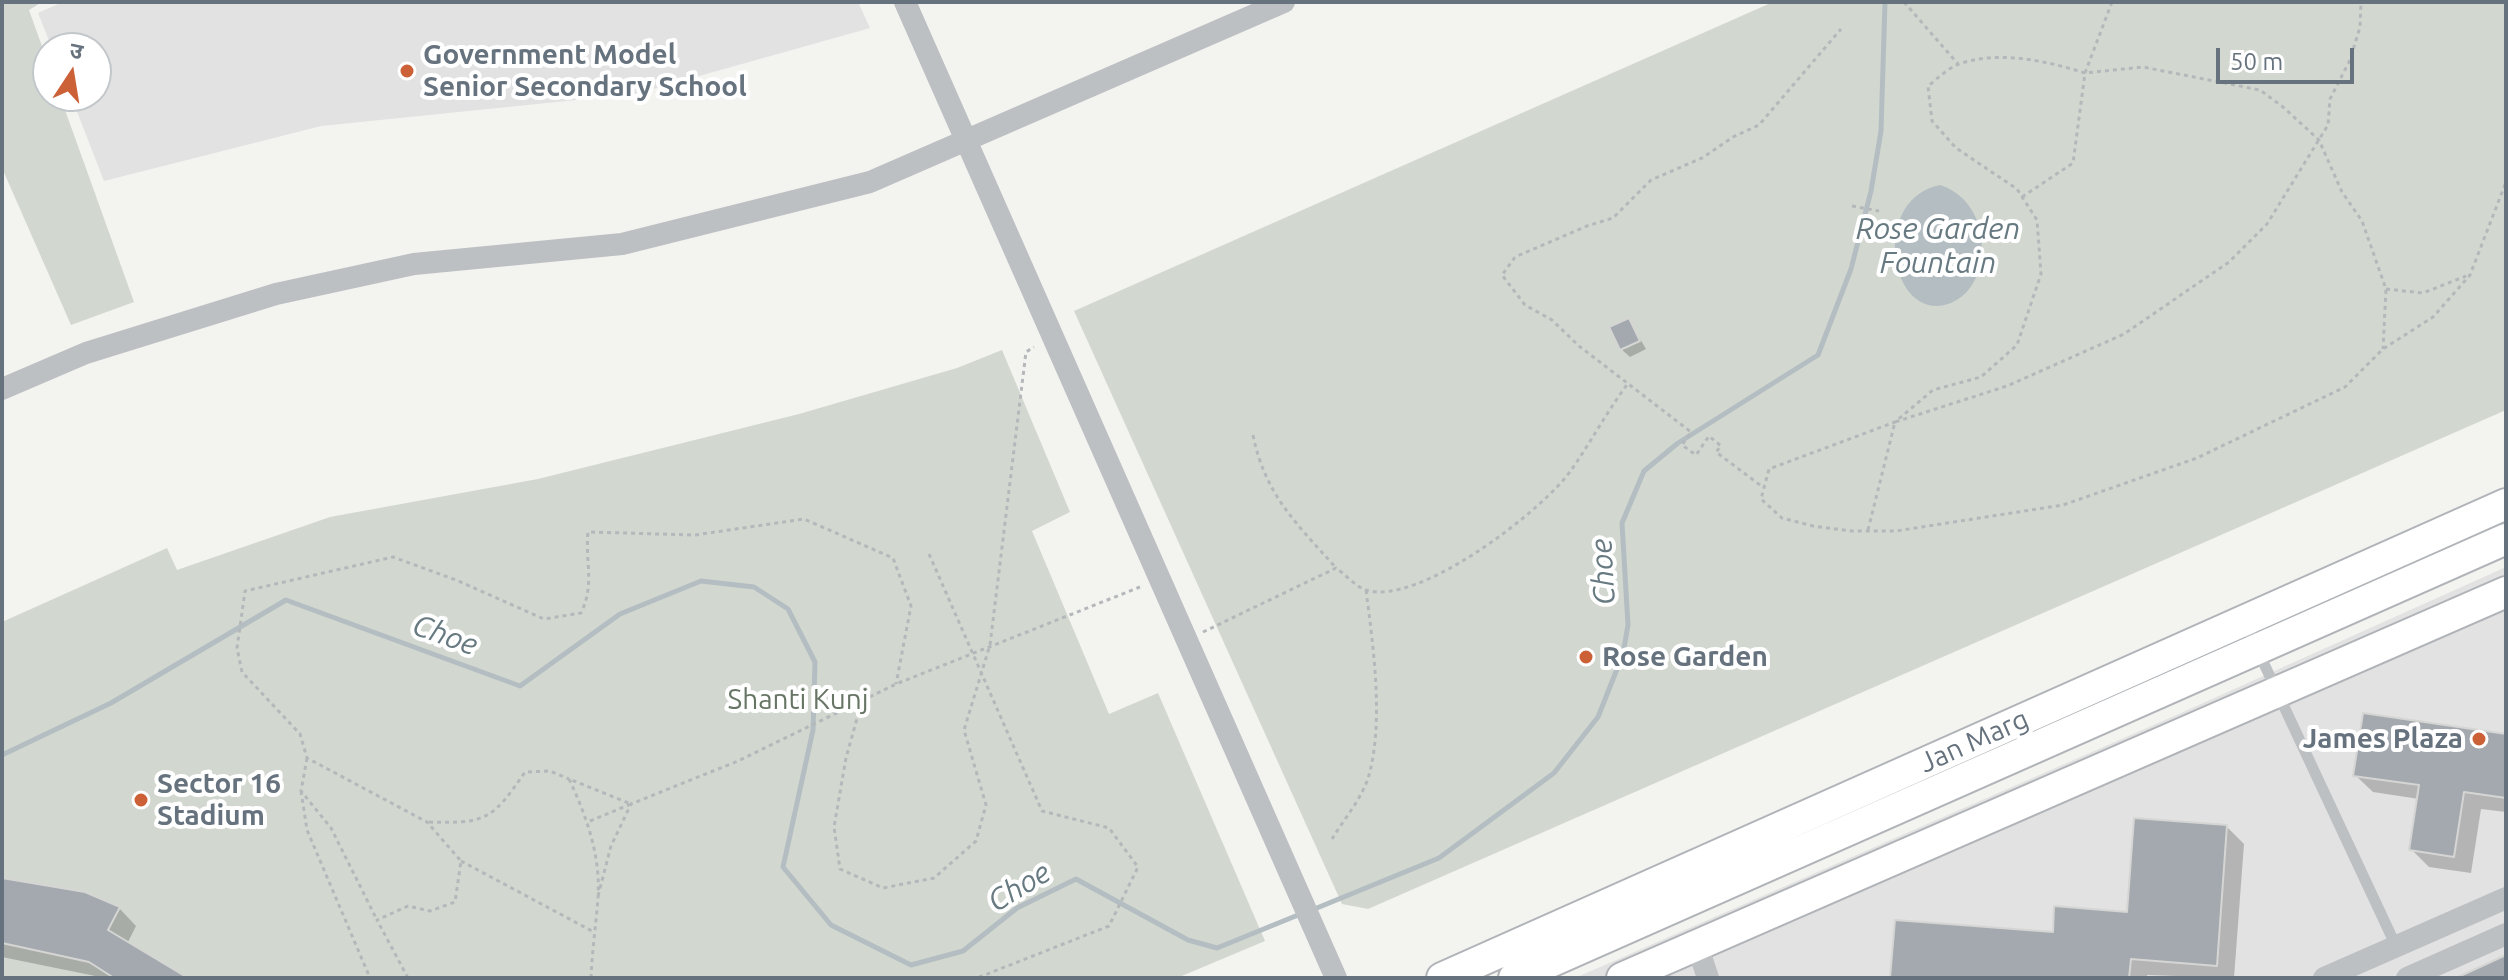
<!DOCTYPE html>
<meta charset="utf-8">
<style>
body{margin:0}
#map{position:relative;width:2508px;height:980px;overflow:hidden;background:#f3f3f0;font-family:Ubuntu,"Noto Sans Devanagari",sans-serif}
canvas{display:block}
.frame{position:absolute;inset:0;border:4px solid #66727d;pointer-events:none}
.north{position:absolute;left:32px;top:32px;width:80px;height:80px;box-sizing:border-box;background:#fff;border:2px solid #c2c7cb;border-radius:50%;rotate:12deg;font-size:22px;font-weight:700;line-height:32px;text-align:center;color:#66727d}
.north::after{content:'';display:block;margin:auto;width:28px;height:36px;background:#cc6138;clip-path:polygon(50% 0,100% 100%,50% 72%,0 100%)}
.scale{position:absolute;left:2216px;top:48px;width:138px;height:36px;box-sizing:border-box;border:4px solid #66727d;border-top:0;padding-left:10px;font-size:24px;line-height:28px;white-space:nowrap;color:#66727d;-webkit-text-stroke:6px #fff;paint-order:stroke}
</style>
<div id="map">
<canvas width="2508" height="980"></canvas>
<div class="frame"></div>
<div class="north">उ</div>
<div class="scale">50 m</div>
</div>
<script>
const ctx = document.querySelector('canvas').getContext('2d');
ctx.lineJoin = 'round';
function fill(path, color) { ctx.fillStyle = color; ctx.fill(path, 'evenodd'); }
function stroke(path, color, width, dash) { ctx.strokeStyle = color; ctx.lineWidth = width; ctx.lineCap = dash ? 'butt' : 'round'; ctx.setLineDash(dash || []); ctx.stroke(path); }
function label(font, color, halo, rows, align = 'center') {
  ctx.font = font + ' Ubuntu,sans-serif'; ctx.lineWidth = 8; ctx.setLineDash([]); ctx.textBaseline = 'middle'; ctx.strokeStyle = halo; ctx.fillStyle = color; for (const [text, x, y, turn = 0] of rows) {
    ctx.save(); ctx.translate(x, y); ctx.rotate((+turn || 0) * Math.PI / 180); ctx.textAlign = isNaN(turn) ? turn : align; if (halo) ctx.strokeText(text, 0, 0); ctx.fillText(text, 0, 0); ctx.restore();
  }
}
const built = new Path2D(`
 M63,2h795l12,26 -235,66 -314,32 -217,55 -33,-85h25v-48h-44l-14,-35z
 M2506,567v411h-931l597,-261z`);
const green = new Path2D(`
 M2,2h40l-13,8 19,53v33h12l74,206 -63,23 -69,-157z
 M1773,2h733v408l-1138,499 -26,-5 -268,-593z
 M1002,350l68,162 -38,19 77,183 49,-21 107,248 -88,37h-1175v-356l165,-74 10,22 153,-53 208,-38 261,-65 158,-46z`);
const water = new Path2D(`
 M1940,185c34,11 47,47 40,80 -4,17 -13,31 -29,38 -61,24 -83,-104 -11,-118z`);
const shadow = new Path2D(`
 M1629,320l17,29 -16,8 -9,-8z
 M2506,736v76l-25,-3 -10,64 -42,-6 -18,-18 8,-50 -46,-7 -18,-17z
 M2227,827l17,17 -10,134 -87,-3v3h-255l237,-64z
 M2,880l117,28 17,18 -9,18 51,34h-73l-103,-21z`);
const stream = new Path2D(`
 M2,755l109,-52 175,-103 234,86 100,-72 81,-33 53,6 34,22 27,53 -2,68 -30,137 48,58 80,40 52,-14 54,-43 59,-29 112,61 29,8 86,-35
 M1312,910l127,-52 115,-85 44,-56 25,-63 5,-29 -6,-102 22,-52 34,-28 140,-88 33,-86 20,-78 10,-60 4,-129`);
const building = new Path2D(`
 M1629,318l11,23 -20,9 -11,-23z
 M2363,713l143,21v64l-42,-6 -10,65 -45,-7 10,-65 -66,-9z
 M2134,818l93,7 -10,141 -86,-7 -2,19h-239l5,-58 158,12 1,-26 73,6z
 M2,878l83,14 35,15 -12,23 80,48h-74l-25,-16 -87,-19z
 M2506,955v23h-50z`);
const path = new Path2D(`
 M1904,2l54,62
 M2112,2l-27,71 58,-6 117,23 23,17 36,33 23,52 20,29 24,68 -3,60
 M2022,197l51,-34 12,-90c-38,-12 -86,-23 -126,-9 -11,4 -22,15 -31,22l4,35 24,27 61,41 20,31 4,54 -24,71 -36,32 -48,13 -38,32 -126,47 -8,30 21,19 31,8 39,5h44l167,-26 134,-47 148,-71 38,-38 50,-32 37,-42 36,-93
 M1852,206l27,5
 M2386,289l37,4 43,-17
 M1253,435c12,60 44,89 83,133
 M1760,485l-44,-33 5,-6 -12,-10 -13,19 -14,-10 9,-13 -112,-86 -27,-26 -27,-15 -23,-30 13,-18 72,-31 26,-8 38,-38 51,-22 31,-21 26,-12 82,-96
 M1868,530l27,-108 112,-36 117,-52 105,-72 38,-38 61,-99 2,-26 20,-39 10,-33 1,-25
 M929,554l113,257 67,17 29,39 -29,59 -132,52
 M1203,632l133,-64c9,6 20,19 30,22 52,17 178,-80 206,-121 20,-29 36,-59 57,-87
 M861,704l-15,54 -12,69 6,42 43,19 51,-10 42,-37 10,-36 -22,-75 26,-85 36,-293 8,-5
 M307,758l-6,33 30,37 46,92
 M301,791l6,39 63,148
 M590,821l41,-17
 M429,822c57,2 64,-3 96,-50l25,-1 19,8
 M1332,839c12,-20 31,-42 37,-64 15,-54 4,-130 -3,-185
 M461,861l131,70
 M598,896l13,-50 20,-42 107,-43 158,-77 244,-97
 M408,978l-31,-58 31,-14 22,5 25,-9 6,-41 -34,-39 -120,-64 -7,-24 -58,-62 -5,-24 8,-57 148,-34 63,23 88,39 37,-6c14,-29 4,-50 7,-81l107,3 109,-16 89,39 18,48 -15,78
 M591,978c1,-27 5,-53 7,-80 3,-42 -12,-83 -29,-119l62,25`);
const lane = new Path2D(`
 M2244,621l152,325`);
const street = new Path2D(`
 M905,2l431,976
 M2,389l84,-36 190,-59 138,-30 208,-20 248,-62 414,-180
 M1697,945l11,33
 M2324,978l182,-80
 M2407,978l99,-44`);
const secondary = new Path2D(`
 M1442,978l1064,-474
 M1514,978l992,-439
 M1622,978l884,-386`);
const markers = [
 [407,71,8,"#cc6138"],
 [1586,657,8,"#cc6138"],
 [2479,739,8,"#cc6138"],
 [141,800,8,"#cc6138"]
];
const poiNames = [
 ["Government Model",423,55],
 ["Senior Secondary School",423,87],
 ["Rose Garden",1602,657],
 ["James Plaza",2463,739,"right"],
 ["Sector 16",157,784],
 ["Stadium",157,816]
];
const parkNames = [
 ["Shanti Kunj",798,700]
];
const streetNames = [
 ["Jan Marg",1974,741,-24]
];
const waterNames = [
 ["Rose Garden",1938,229],
 ["Fountain",1938,263],
 ["Choe",1603,572,-93],
 ["Choe",445,635,20],
 ["Choe",1019,887,-31]
];
fill(built, '#e1e2e1');
fill(green, '#d2d8d0');
fill(water, '#b4bec2');
fill(shadow, '#0003');
stroke(stream, '#b4bec2', 5);
fill(building, '#a3a9ae');
stroke(building, '#d5d5d3', 2);
stroke(secondary, '#b0b4b8', 34);
stroke(path, '#b5b8ba', 3, [4, 4]);
stroke(lane, '#bdc0c3', 11);
stroke(street, '#bdc0c3', 22);
stroke(secondary, '#fff', 30);
for (const [x, y, r, color] of markers) { const dot = new Path2D(); dot.arc(x, y, r, 0, 2 * Math.PI); ctx.fillStyle = color; ctx.fill(dot); stroke(dot, '#fff', 3); }
label('bold 28px', '#66727d', '#fff', poiNames, 'left');
label('28px', '#677564', '#fff', parkNames);
label('28px', '#66727d', '#fff', streetNames);
label('italic 30px', '#677981', '#fff', waterNames);
</script>
